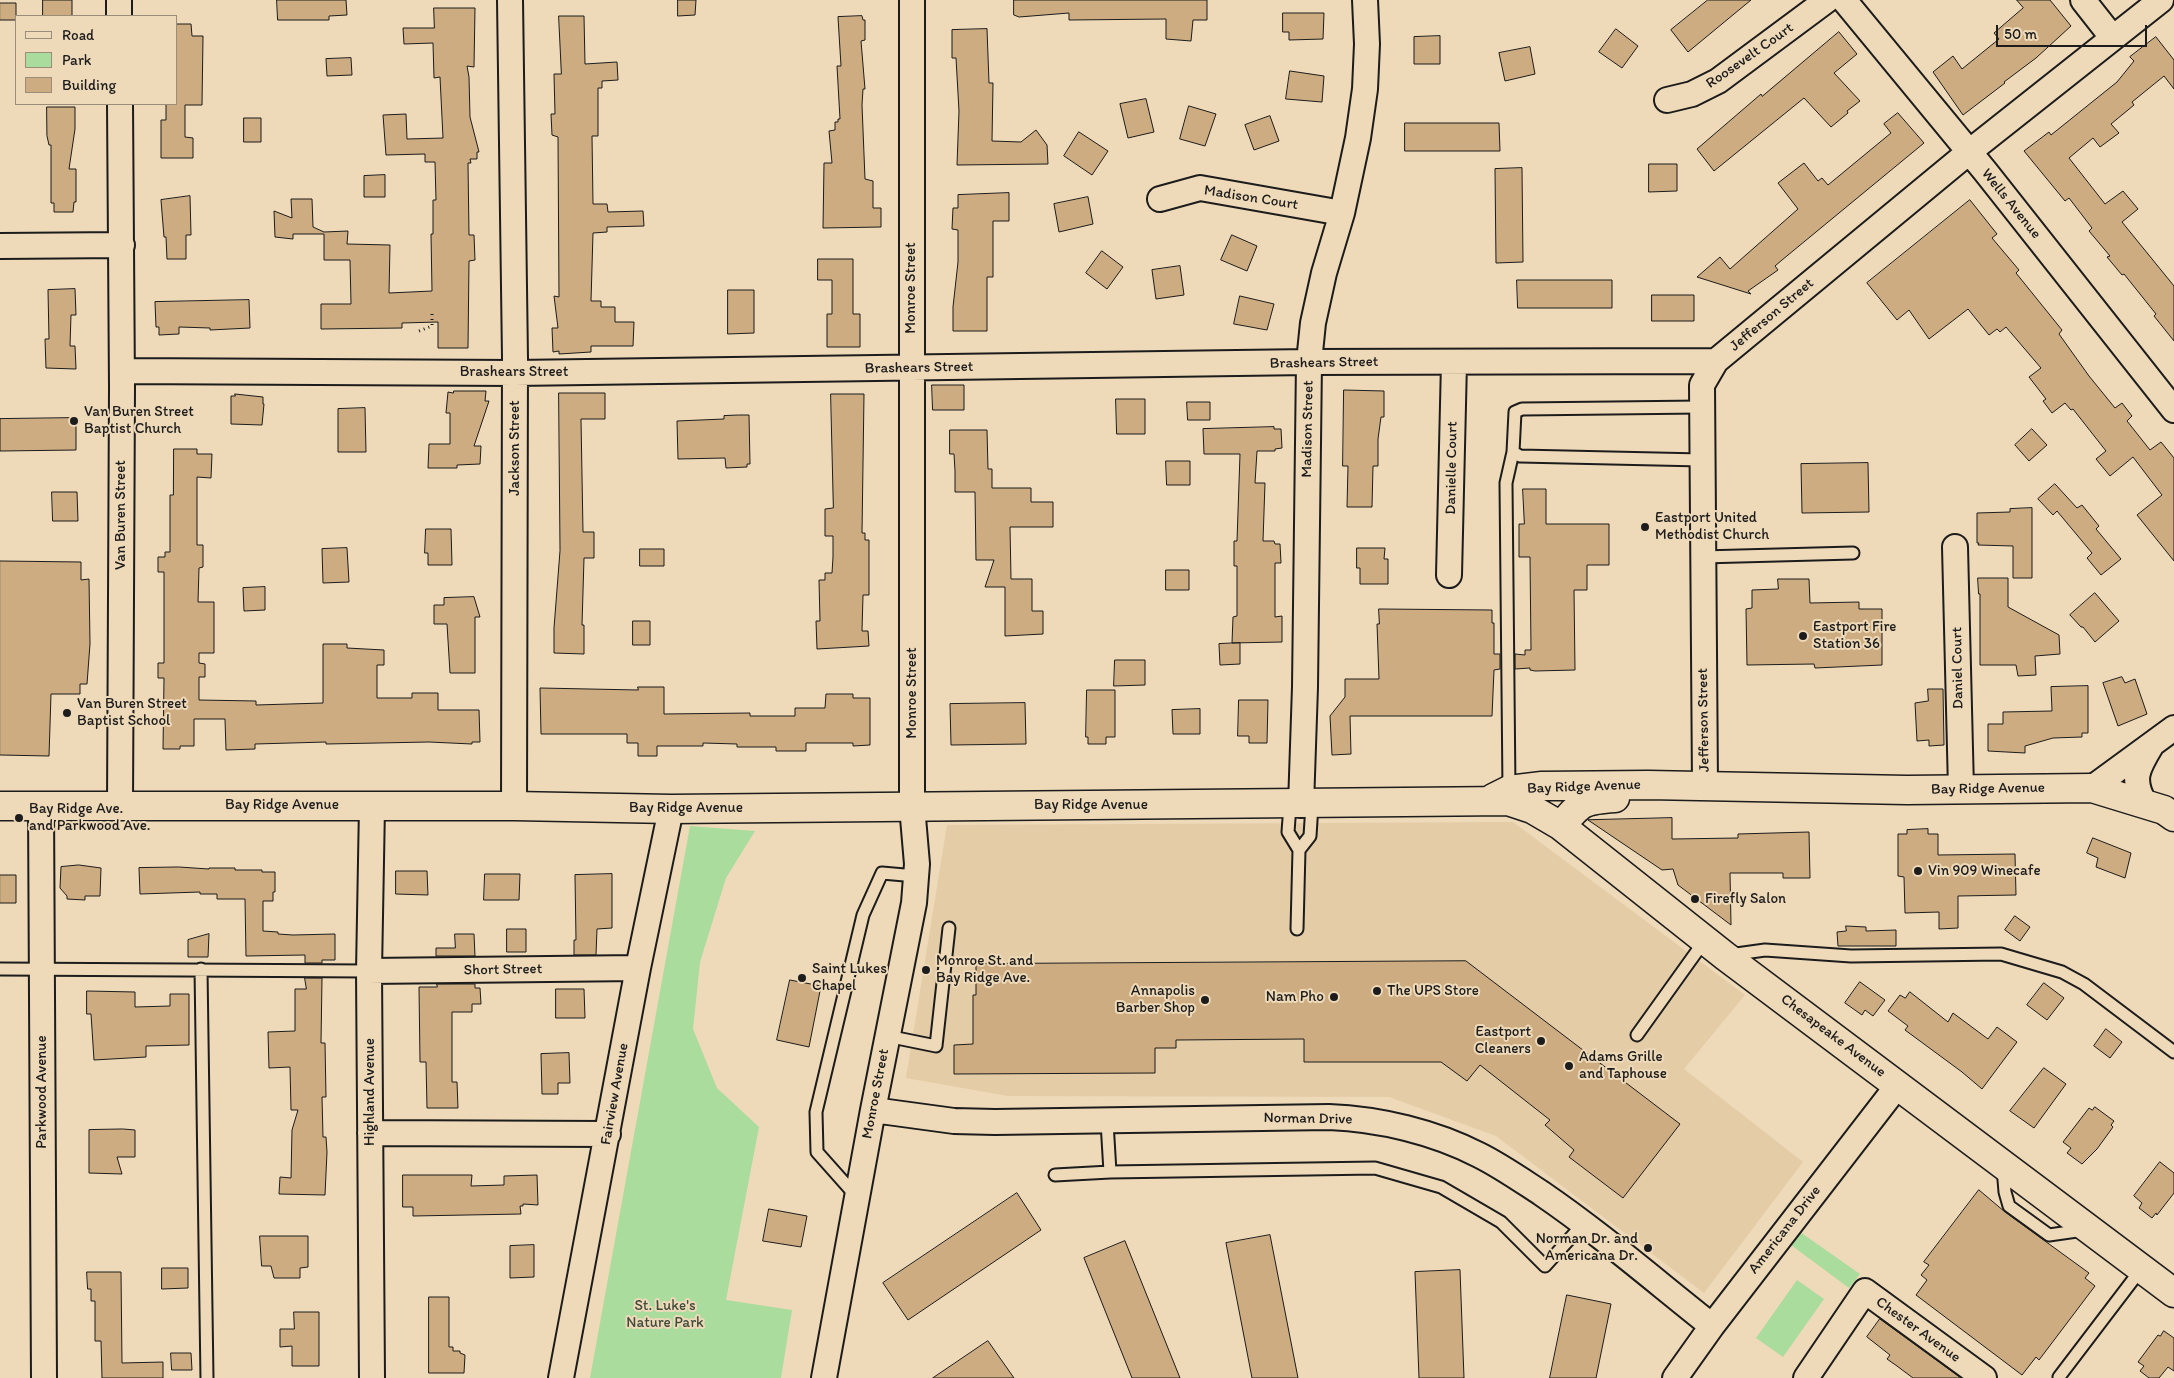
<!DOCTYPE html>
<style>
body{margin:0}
#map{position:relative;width:2174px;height:1378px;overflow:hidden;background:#eed9b8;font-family:Itim,sans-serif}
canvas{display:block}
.legend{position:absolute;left:15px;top:15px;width:162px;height:90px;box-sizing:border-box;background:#eed9b8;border:1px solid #9a8d7a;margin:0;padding:6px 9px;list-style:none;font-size:15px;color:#1c1c1c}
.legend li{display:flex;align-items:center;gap:10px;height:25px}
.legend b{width:25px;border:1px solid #9a8d7a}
.scale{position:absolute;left:1996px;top:25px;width:151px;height:22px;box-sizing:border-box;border:2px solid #1c1c1c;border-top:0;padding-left:6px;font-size:15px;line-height:18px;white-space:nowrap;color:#1c1c1c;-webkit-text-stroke:4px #eed9b8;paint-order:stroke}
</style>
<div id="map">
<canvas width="2174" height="1378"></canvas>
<ul class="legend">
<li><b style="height:6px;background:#eed9b8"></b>Road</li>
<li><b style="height:14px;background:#aadc9d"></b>Park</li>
<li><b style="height:14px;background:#ccac80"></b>Building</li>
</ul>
<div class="scale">50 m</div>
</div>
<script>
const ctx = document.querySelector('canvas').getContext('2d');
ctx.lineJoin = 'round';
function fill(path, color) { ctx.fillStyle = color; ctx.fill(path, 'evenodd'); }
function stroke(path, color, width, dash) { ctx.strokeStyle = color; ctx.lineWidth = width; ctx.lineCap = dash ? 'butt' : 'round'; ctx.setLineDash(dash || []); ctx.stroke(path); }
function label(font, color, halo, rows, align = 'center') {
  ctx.font = font + ' Itim,sans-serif'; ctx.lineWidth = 4; ctx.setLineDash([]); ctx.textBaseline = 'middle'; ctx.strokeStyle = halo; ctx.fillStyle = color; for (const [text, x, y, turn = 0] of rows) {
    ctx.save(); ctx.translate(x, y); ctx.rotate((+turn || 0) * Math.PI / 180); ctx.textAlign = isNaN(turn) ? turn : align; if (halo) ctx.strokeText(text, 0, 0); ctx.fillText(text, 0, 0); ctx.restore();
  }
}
const built = new Path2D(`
 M1513,822l232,173 -61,74 119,93 -99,131 -208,-157 -107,-39 -381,-1 -102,-18 41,-253z`);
const green = new Path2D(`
 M690,826l65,5 -29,47 -26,84 -7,67 24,59 42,39 -33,173 66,10 -11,68h-191z
 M1800,1232l60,42 -11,14 -58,-43z
 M1797,1280l27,19 -41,58 -27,-19z`);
const building = new Path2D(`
 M43,0h29v16h-29z
 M277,0h69l1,15 -18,1v4h-51z
 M678,0h18l-1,15 -17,1z
 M1014,0h193v20h-14l-2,21 -25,-2v-20l-97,1v-7l-50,4 -5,-2z
 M1708,0h43l-63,52 -17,-22z
 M2017,0h33l21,26 -35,32 -32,24 1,1 -42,32 -30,-43 20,-16 9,13 37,-30 -5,-6 29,-25z
 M0,3h16v17h-16z
 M434,8h41l-1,59 -7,-1 2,11 1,40 9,35h-2v7h-7l1,4h-3l1,72h5l1,25 -6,1 -1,87h-30v-26l-36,1v5l-81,1v-25h30l-1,-44h-26v-26h-31v5l-18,-2 -1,-26 18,7 -1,-19h21l1,28 11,5 24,-1 -1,13 43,1 -1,48 43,-2 -1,-57h2v-34h3l-1,-38h-10v-8l-39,1 -3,-40 23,-1 1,25 36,-1 -3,-61 -6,1 -1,-35 -29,1 -1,-16h31z
 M1283,13h41l-1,26 -34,1v-8h-6z
 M559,16h25l1,48 32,-2 1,18 -16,1v7h-4v48h-6l1,68h14l1,8 35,-1 1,15 -37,1v5l-14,1 -2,68h10v6h14v15h19l-1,24h-42v6l-32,2v-3l-6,1 -1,-24h6l-4,-32 5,1 -1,-160 -6,-2 -1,-21h4l-1,-40h7z
 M862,16l1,4h2v20l-4,1 4,48h-2l-1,16 3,74 8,2v27h8v19l-58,1 1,-65h8l-3,-32 6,-1v-8h3v-3h2l-3,-53h4l-3,-49z
 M176,24h15l1,12h11l-1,69h-17v32l8,1v20h-32v-38h5v-16h10z
 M987,29l2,54h4l-1,58 29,1 15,-12 11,15 1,19 -91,1 2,-54 -3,-53h-4v-28z
 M1616,29l22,17 -16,22 -23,-16z
 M1839,32l18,22 -23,19 26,28 -13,10 1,2 -17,14 -27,-29 -90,73 -17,-22 64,-55 1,2z
 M1440,36v28h-26v-27z
 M2156,37l18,23v29l-10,-13 -32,26 2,3 -23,19 8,9 -19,14 -7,-9 -24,20 36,46 18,-13 15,18 -16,13 52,64v55l-20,-25 2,-2 -32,-40 -2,1 -15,-18 3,-1 -21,-25 3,-3 -23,-30 -4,3 -41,-50 25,-19 2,3 66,-53 17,-21 -4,-4z
 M1530,47l5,27 -30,7 -6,-28z
 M351,58l1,17 -25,1 -1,-17z
 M1290,71l34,5 -2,26 -36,-3z
 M1146,99l8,33 -26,6 -8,-34z
 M1189,106l27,8 -11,32 -25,-7z
 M47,107h28v22l-6,40h7v33h-2l-1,10h-19v-9h-3v-58h-2l-2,-9z
 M1898,113l26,30 -142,117 -7,6 3,4 -30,21 3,3 -54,-17 23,-20 10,12 68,-60 -20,-26 26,-20 14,18 4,-3 6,7 63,-52 -7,-9z
 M1270,116l9,25 -25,9 -9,-25z
 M244,118h17v24h-17z
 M1405,123h94l1,28h-95z
 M1079,132l29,19 -16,24 -28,-19z
 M1649,164h28v27l-28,1z
 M1522,168l1,94 -27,1 -1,-94z
 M385,175v22h-21v-21z
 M1009,193v28h-16v56h-6v54h-34v-24l5,-45v-32l-6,-1 1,-21h5v-13z
 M190,196l1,39h-5v24h-19l-1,-22h-2l-3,-37z
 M1088,197l5,27 -34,8 -5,-28z
 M1970,200l27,34 -5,4 27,32 -3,3 46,57 -3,4 30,42 26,32 7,-5 10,13 -5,5 23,29 11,-8 13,16v103l-37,-46 25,-20 -29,-38 -23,19 -14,-17 10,-8 -33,-42 -2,1 -6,-7 -13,10 -9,-12 3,-2 -17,-22 12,-9 -35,-41 -6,5 -3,-3 -8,6 -21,-26 -39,30 -20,-29 -12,10 -30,-37z
 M1232,235l25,11 -10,25 -26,-11z
 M1102,251l21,16 -16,22 -21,-16z
 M818,259h35v55h7v33h-33v-33h5v-34h-14z
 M1180,266l4,29 -28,4 -4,-29z
 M1517,280h95v28h-94z
 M75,289l1,26h-5l-1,31h5l1,23 -30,-1 -1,-29h4l-1,-49z
 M728,290h26v43l-26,1z
 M1652,295h42v26h-42z
 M1240,296l34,8 -7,26 -33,-6z
 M249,300l1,28 -40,2v-2l-31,-1v7l-20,1v-8h-3l-1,-25z
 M932,385h32v25h-31z
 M1344,390l40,1v26h-3l-3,22v27h-5l-1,41h-25l1,-41h-5z
 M454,391h32l-1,10h4l-15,45h7l-1,18 -23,1v3h-29l1,-24h21v-31h-4l2,-21 5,1z
 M559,393h46v26h-24l2,113h11v26h-10l-2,67h2v29l-30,-1v-25l6,-77z
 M235,394l28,3v7h1l-2,21 -31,-1v-28h4z
 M831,394h33l-2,139h3v7h4v55h-6l-1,36h6l1,15 -52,3 -1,-28h4l-1,-41h6v-7h7l1,-16v-21h-8v-27l8,-1z
 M1116,399h29v35h-28z
 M1187,402h23v18h-22z
 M365,408l1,44h-28v-43z
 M739,415h10l1,49h-3v3l-21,1 -1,-10 -47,1 -1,-38 47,-2v-3z
 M76,418v32l-76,1v-32z
 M1274,427v2h7l1,19 -7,1v2h-18l-2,32h10l-2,58h11l1,3h5l1,19h-6v54l7,-1v26l-50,1 1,-26 4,-1v-50h-3v-25h3l3,-87h-36l-1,-25z
 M2032,429l15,16 -18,16 -14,-16z
 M950,430h37l1,39h4v19h39v14h22v25h-43l1,52h21v32h11v23l-38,2v-49h-20l9,-27h-18l-1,-68h-20v-21l-1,-17h-4z
 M174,449h23v5h15l-1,24 -14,-1v68h6v22l-4,1 -1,34h16v51h-15v10l6,1v13h-6v23l57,1v4l67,-2v-59h24v4l37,2v15h-7v33h35v-5h26v17h41l1,32h-8v2l-43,-2 -103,2v-2l-71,2v5l-29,1 -1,-31h-31v27h-14v3h-17l1,-71h-6v-15h6v-91h-6v-15h7v-5h5v-57h3z
 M1166,461h24v24h-23z
 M1868,463l1,49 -67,1 -1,-49z
 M2055,484l22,24 5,-3 17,21 -3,3 25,30 -20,16 -14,-17 5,-5 -35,-42 -4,4 -15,-16z
 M1523,489h23v35h63v41h-22v25h-13l1,80 -40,1 -5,-1v-2l-15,1v-15l10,1v-5h6l-1,-93h-11v-33h5z
 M52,492h25l1,29h-25z
 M2032,508v70h-19v-32l-35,-1 1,-2h-2v-30l33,-1v-3z
 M426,529h25l1,36h-24v-12h-3z
 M347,548l2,34 -26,1 -1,-34z
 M1357,548h28l-1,11h4v25h-28v-16h-3z
 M640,549h24v17h-24z
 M0,561l81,1v18l8,-1 1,65 -3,40h-7v10h-29l-2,62 -49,-1z
 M1166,570h23v20h-23z
 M1978,578h30v29l51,28 1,19 -25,2 1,19 -18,1 -2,-11h-36v-71h-1z
 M1778,579h31l1,24 49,-1v7h23v56l-67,3 -1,-4 -67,1 -1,-56 6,-1v-18l26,-1z
 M265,587v23l-21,1 -1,-23z
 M2095,593l24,28 -24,21 -12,-15h-2l-11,-12z
 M474,597l6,20h-5v56h-25l-3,-49h-13v-19h10v-7z
 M1379,609l113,1v13h2v31h6v15l-6,1 -2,46h-142l1,38 -19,1 -2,-39 15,-19v-18h34l-2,-55h2z
 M633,621h17v24h-17z
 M1240,643v21l-20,1 -1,-21z
 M1115,660h30v25l-31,1z
 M2122,677l3,6 10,-4 12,35 -29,12 -15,-43z
 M2088,686v47h-6v4l-29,1 -28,8v7l-37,-2v-27h15v-12l49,-1 -1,-24z
 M638,687h26v27l86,-1v3h45v-8h30l1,-14h27v4h17v47l-17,1v-3h-47v8h-30v-4h-39v-3l-34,-1v3h-46v10h-19v-13h-11v-9h-86l-1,-46 98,2z
 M1928,689h15l1,56 -15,1v-6l-12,1 -2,-38 13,-2z
 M1087,690h28v47h-9v7h-18v-7h-2z
 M1239,700h29l-1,43h-18v-7h-11z
 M1025,703l1,41 -75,1 -1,-41z
 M1200,709v25h-27l-1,-24z
 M1672,818v21l66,-1v-4l71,-2 1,46h-27v-5h-53l1,52 -53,-40 -5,-16 -11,1 -74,-50z
 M1928,829v5h10v21l77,-1 1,41 -58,1v32l-19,1v-17l-34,1 -1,-36 -6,-1v-42h9v-4z
 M2093,838l38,15 -6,25 -29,-11 2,-9 -11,-5z
 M79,865l22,3 -1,28h-15v4l-18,-1v-3l-7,-8 1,-21z
 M179,867l30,2v-1h26v2h27v2h13v20h-2v9h-10v30l15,1v2l15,1 42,-1v26h-13v3h-17v-8l-59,1 -1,-57h-28v-5h-17v-2l-60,2 -1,-26z
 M396,871h31l1,24 -32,-1z
 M485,874h35l-1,26h-35z
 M612,874v54l-15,1 -1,26h-22v-15h2l-1,-65z
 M0,875h16v28h-16z
 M2015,916l15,11 -10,14 -15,-11z
 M1846,926l20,1v4l30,-1v16h-58l-1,-14 9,-1z
 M507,929h19v23h-19z
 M209,934l-1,23h-20v-17z
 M455,934h19l1,22h-39v-8h19z
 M1466,961l214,163 -57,74 -54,-41 5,-7 -29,-25 5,-5 -70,-55 -13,16 -26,-19h-137v-23l-128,1v8h-21v25l-201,1v-29l19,-1v-49h3v-31z
 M305,978h17l-1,65h4l1,54h-4l1,40h3l1,15 -2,43 -46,-1 1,-17 11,1 1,-48 6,-20h-7l-1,-43 -21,1 -1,-36 27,-1v-42h11z
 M790,980l31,6 -12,61 -32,-7z
 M1860,982l25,18 -12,16 -8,-6 -3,5 -17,-12z
 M2044,983l20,15 -17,22 -20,-15z
 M437,984h38v4h5l1,16h-9v8h-20v70h5l1,26h-31l-1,-46h-6l-1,-75h18z
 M556,989h28l1,29h-29z
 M87,991l48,1v15l35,-1v-12h19v51l-43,1v11l-52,3 -3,-46h-4z
 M1910,992l38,30 5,-9 35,26 9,-12 20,15 -35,47 -20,-17 -57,-42 3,-4 -20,-15 12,-16 5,3z
 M2106,1029l16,13 -12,16 -16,-12z
 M569,1053l1,30h-12v11h-16l-1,-40z
 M2044,1068l22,16 -32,44 -24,-17z
 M2095,1107l19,14 -3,4 2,2 -16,22 -15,15 -15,-11 4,-5 -8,-6 26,-34 3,2z
 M123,1129l12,1v27h-18l5,17 -33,-1v-43z
 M2160,1162l14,11v20l-17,22 -1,-2 -4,5 -13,-10 3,-5 -8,-7z
 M403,1175h69l-1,11 33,-1v-9l33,-1 1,30 -15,-1v2h-3l1,8 -108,2v-9h-10z
 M1979,1190l26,22 84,61 -4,5 10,8 -56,74 -3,-3 -14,18 -106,-80 11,-15 -6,-5 8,-10 -5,-3z
 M1017,1193l24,37 -133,90 -25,-37z
 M769,1209l38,7 -6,31 -38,-6z
 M1270,1235l28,143h-46l-26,-135z
 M260,1236h48v31l-8,1v10h-26l-3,-12h-9z
 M1125,1241l55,137h-48l-48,-120z
 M534,1245v32l-24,1v-32z
 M162,1268h26v20l-26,1z
 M1460,1270l4,108h-45l-4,-106z
 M87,1272h34l1,91 41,-1v16h-61l-1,-37h-6v-40h-4v-12h-3z
 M1567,1295l44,9 -15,74h-46z
 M429,1297h20v50h4v4h7v2l5,2 -1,18h-35z
 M294,1312h25v54h-27v-20l-12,1v-18h14z
 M1880,1319l81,59h-48l-16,-12 -10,-7 3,-4 -23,-18z
 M2164,1331l10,7v33l-6,-4 -9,11h-10l-9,-7 4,-5 -6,-4 20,-27 2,1z
 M988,1341l26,37h-81z
 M171,1353h20l1,17h-20z`);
const path = new Path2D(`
 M419,331l13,-5v-13`);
const lane = new Path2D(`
 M1701,407l-179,2 -7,3 -2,40 7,4 182,4
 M1702,557l151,-4
 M1509,790l-3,-307 7,-31
 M1290,805l-2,27 11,18 -2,79
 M1299,850l11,-14 2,-31
 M1729,955l36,-5 86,6 150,-2 61,18 22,12 90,68
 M0,969l369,2
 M201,969l6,409
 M1637,1035l68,-95
 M887,1036l49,10 13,-118
 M1107,1122l3,50
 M2003,1168l2,24 4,14 40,29 35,-5
 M1055,1175l55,-3 265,-4 66,19 60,35 44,44 39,-43
 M857,1197l-40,-45 -1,-40 47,-197 19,-42 34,3
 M2059,1377l83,-109`);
const street = new Path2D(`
 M119,0v16
 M510,0l5,358 -1,448
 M1844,0l141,171 189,239
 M2083,0l29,37
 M1667,100l25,-6 26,-13 109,-81
 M120,104l2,284 -2,417
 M1160,199l40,-11 142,25
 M0,246l122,-1
 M122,371l393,2 794,-11 407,-1
 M1955,547l6,242
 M1449,575l5,-213
 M1705,786l-3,-401 14,-24 253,-209 192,-152
 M2092,788l82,-60
 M2145,804c-14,-24 -8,-35 6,-58
 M41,805l3,573
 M1301,805l4,-118 4,-325 4,-39 11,-50 18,-60 16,-75 7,-49 2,-45 -2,-44
 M369,971l269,-3
 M873,1110l81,11 41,1 334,-5c51,2 105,15 150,38 22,11 42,25 62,38 60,41 114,88 171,133
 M370,1133l238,1
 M372,1378l-3,-407 3,-165
 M561,1378l77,-410 33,-159
 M824,1378l49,-268 41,-207 3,-39 -5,-58v-806
 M1675,1378l37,-52 186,-241
 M1806,1378l59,-87 119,87`);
const secondary = new Path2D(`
 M1493,798l16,-8 33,-4 106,-1 259,5 185,-2 72,22 10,7
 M0,806h514l157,3 837,-8 24,8 29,17 164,130 449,337
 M1561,826c20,-24 22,-26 54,-28`);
const markers = [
 [74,421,5,"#1c1c1c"],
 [1645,527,5,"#1c1c1c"],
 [1803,636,5,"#1c1c1c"],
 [67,713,5,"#1c1c1c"],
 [19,818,5,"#1c1c1c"],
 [1918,871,5,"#1c1c1c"],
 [1695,899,5,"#1c1c1c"],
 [926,970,5,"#1c1c1c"],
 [802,978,5,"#1c1c1c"],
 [1377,991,5,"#1c1c1c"],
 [1334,997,5,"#1c1c1c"],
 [1205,1000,5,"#1c1c1c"],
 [1541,1041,5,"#1c1c1c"],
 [1569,1066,5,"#1c1c1c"],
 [1648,1248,5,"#1c1c1c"]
];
const streetNames = [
 ["Roosevelt Court",1750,56,-35],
 ["Madison Court",1251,198,9],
 ["Wells Avenue",2011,204,51],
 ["Monroe Street",911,288,-90],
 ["Jefferson Street",1772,315,-40],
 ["Brashears Street",1324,363,-1],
 ["Brashears Street",919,368,-1],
 ["Brashears Street",514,372],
 ["Madison Street",1308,429,-89],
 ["Jackson Street",515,448,-90],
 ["Danielle Court",1452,468,-89],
 ["Van Buren Street",121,515,-90],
 ["Daniel Court",1958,668,-91],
 ["Monroe Street",912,693,-90],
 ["Jefferson Street",1704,720,-91],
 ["Bay Ridge Avenue",1584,787,-2],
 ["Bay Ridge Avenue",1988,789,-1],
 ["Bay Ridge Avenue",282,805],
 ["Bay Ridge Avenue",1091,805],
 ["Bay Ridge Avenue",686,808],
 ["Short Street",503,970,-1],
 ["Chesapeake Avenue",1833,1036,37],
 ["Parkwood Avenue",42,1092,-90],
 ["Highland Avenue",370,1092,-90],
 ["Fairview Avenue",615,1094,-80],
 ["Monroe Street",876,1094,-79],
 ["Norman Drive",1308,1119,1],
 ["Americana Drive",1785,1230,-52],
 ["Chester Avenue",1918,1330,36]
];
const poiNames = [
 ["Van Buren Street",84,412],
 ["Baptist Church",84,429],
 ["Eastport United",1655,518],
 ["Methodist Church",1655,535],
 ["Eastport Fire",1813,627],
 ["Station 36",1813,644],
 ["Van Buren Street",77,704],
 ["Baptist School",77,721],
 ["Bay Ridge Ave.",29,809],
 ["and Parkwood Ave.",29,826],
 ["Vin 909 Winecafe",1928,871],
 ["Firefly Salon",1705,899],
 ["Monroe St. and",936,961],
 ["Bay Ridge Ave.",936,978],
 ["Saint Lukes",812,969],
 ["Chapel",812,986],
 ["Annapolis",1195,991,"right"],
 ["Barber Shop",1195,1008,"right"],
 ["The UPS Store",1387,991],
 ["Nam Pho",1324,997,"right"],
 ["Eastport",1531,1032,"right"],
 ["Cleaners",1531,1049,"right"],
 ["Adams Grille",1579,1057],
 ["and Taphouse",1579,1074],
 ["Norman Dr. and",1638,1239,"right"],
 ["Americana Dr.",1638,1256,"right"]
];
const parkNames = [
 ["St. Luke's",665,1306],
 ["Nature Park",665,1323]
];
fill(built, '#e4cca7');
fill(green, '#aadc9d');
fill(building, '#ccac80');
stroke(building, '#1c1c1c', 1);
stroke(lane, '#1c1c1c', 15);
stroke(street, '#1c1c1c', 28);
stroke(secondary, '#1c1c1c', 31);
stroke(path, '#1c1c1c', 3, [1, 4]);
stroke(lane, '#eed9b8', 11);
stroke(street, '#eed9b8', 24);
stroke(secondary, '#eed9b8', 28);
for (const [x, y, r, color] of markers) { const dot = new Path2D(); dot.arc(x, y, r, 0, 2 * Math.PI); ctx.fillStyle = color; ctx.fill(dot); stroke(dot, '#eed9b8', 2); }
label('15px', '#1c1c1c', '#eed9b8', streetNames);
label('15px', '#1c1c1c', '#eed9b8', poiNames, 'left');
label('15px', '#404c3c', '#eed9b8', parkNames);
</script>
